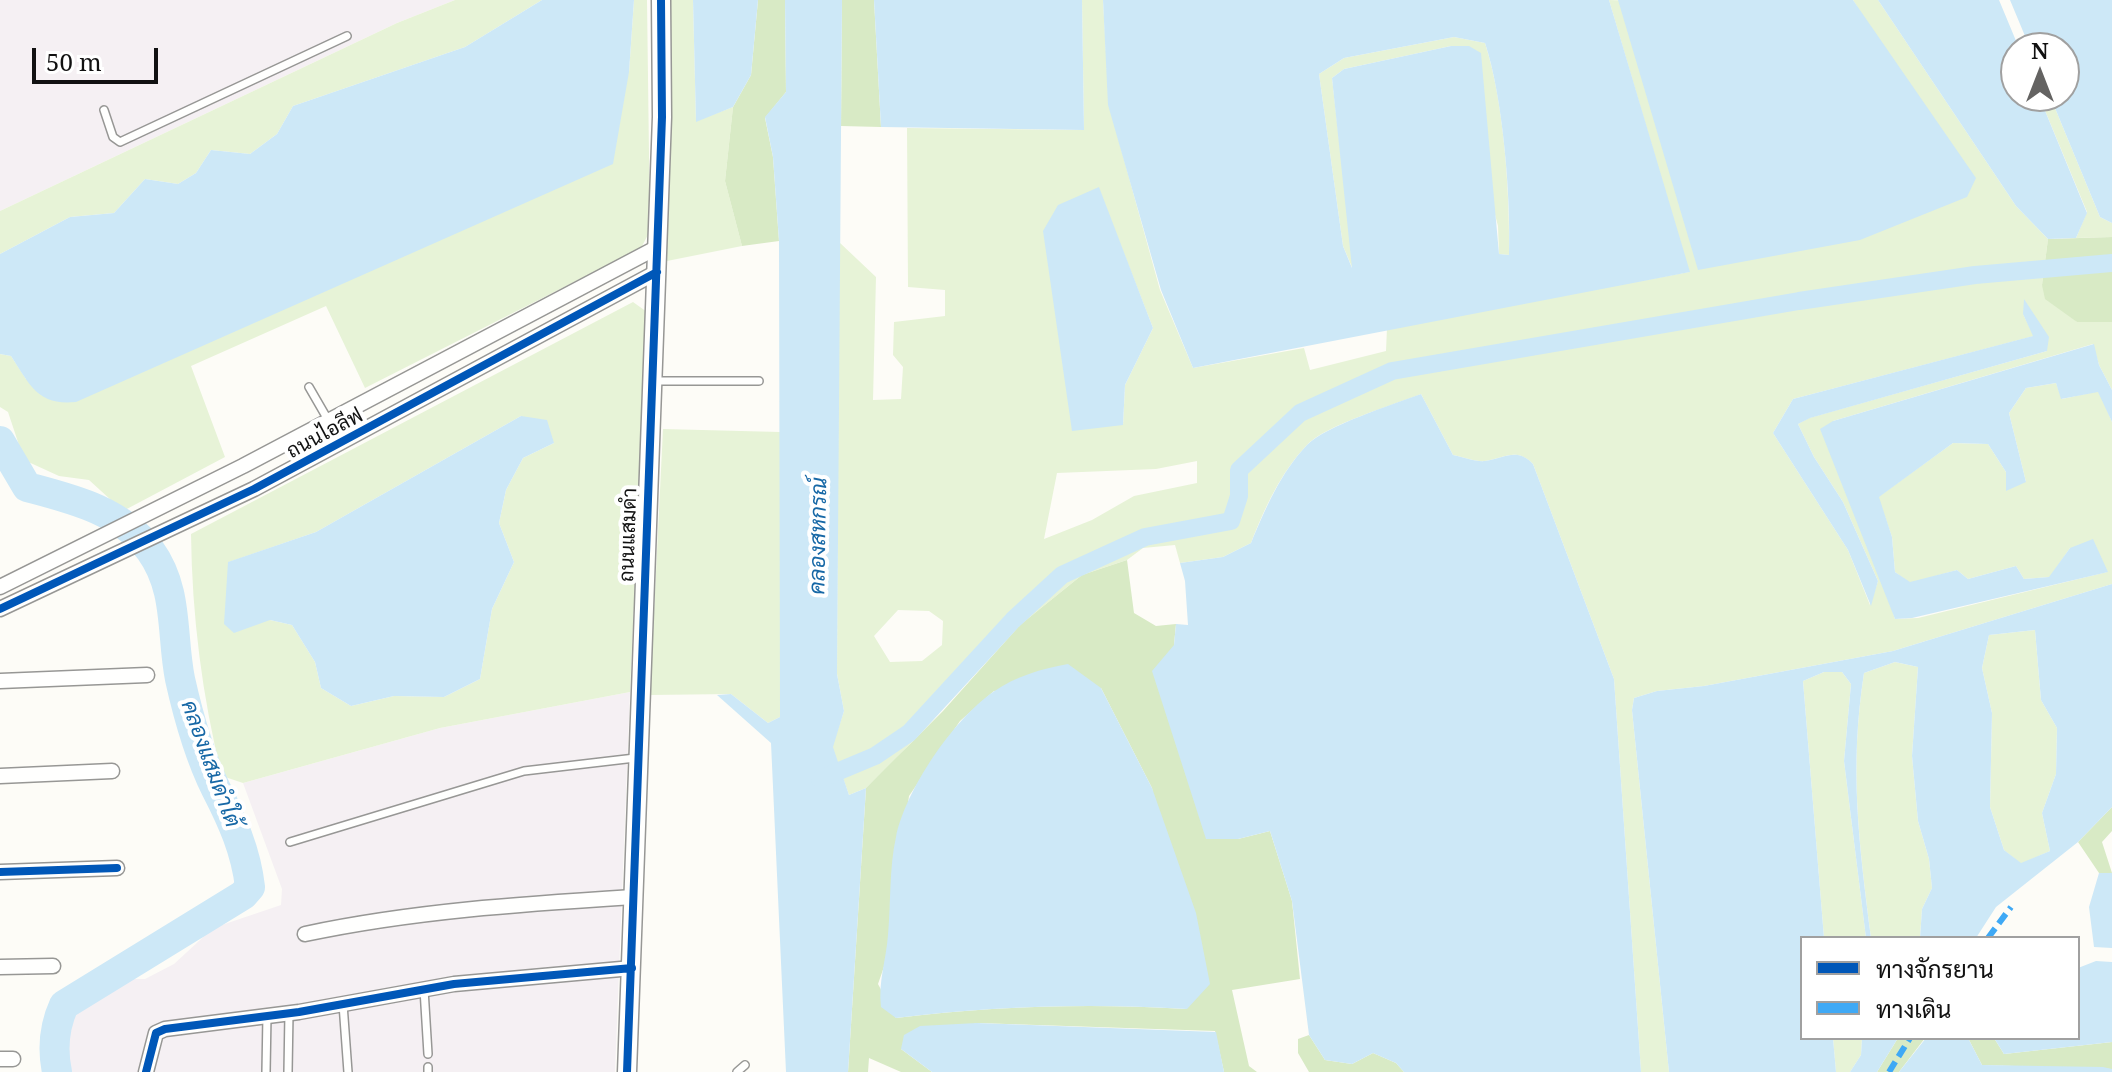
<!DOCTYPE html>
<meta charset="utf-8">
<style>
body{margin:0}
#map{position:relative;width:2112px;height:1072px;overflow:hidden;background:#fdfcf7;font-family:"Noto Serif",Sarabun,serif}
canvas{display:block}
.legend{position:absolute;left:1800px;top:936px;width:280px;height:104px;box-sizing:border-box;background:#fff;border:2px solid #a0a0a0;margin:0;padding:10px 14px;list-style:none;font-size:24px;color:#111}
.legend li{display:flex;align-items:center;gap:16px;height:40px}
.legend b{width:40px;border:2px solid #a0a0a0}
.north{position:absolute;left:2000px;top:32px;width:80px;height:80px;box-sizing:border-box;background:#fff;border:2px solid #a0a0a0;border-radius:50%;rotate:0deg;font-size:22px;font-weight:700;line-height:32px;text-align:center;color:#111}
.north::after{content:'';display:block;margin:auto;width:28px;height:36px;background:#646362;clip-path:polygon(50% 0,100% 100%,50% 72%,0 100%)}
.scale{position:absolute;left:32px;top:48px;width:126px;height:36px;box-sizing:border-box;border:4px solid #111;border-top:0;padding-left:10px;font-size:24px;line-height:28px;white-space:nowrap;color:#111;-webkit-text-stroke:6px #fff;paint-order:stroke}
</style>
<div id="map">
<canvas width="2112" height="1072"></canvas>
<ul class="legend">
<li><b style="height:10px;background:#0057b8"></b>ทางจักรยาน</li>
<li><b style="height:10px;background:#3fa9f5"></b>ทางเดิน</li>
</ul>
<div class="north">N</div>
<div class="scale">50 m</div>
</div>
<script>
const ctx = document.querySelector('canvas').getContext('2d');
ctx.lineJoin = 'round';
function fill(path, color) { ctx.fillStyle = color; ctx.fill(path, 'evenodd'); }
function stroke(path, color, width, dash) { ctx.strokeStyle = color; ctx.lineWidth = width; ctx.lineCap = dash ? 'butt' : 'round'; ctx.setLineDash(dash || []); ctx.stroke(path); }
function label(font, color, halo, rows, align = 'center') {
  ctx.font = font + ' "Noto Serif",Sarabun,serif'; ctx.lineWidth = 8; ctx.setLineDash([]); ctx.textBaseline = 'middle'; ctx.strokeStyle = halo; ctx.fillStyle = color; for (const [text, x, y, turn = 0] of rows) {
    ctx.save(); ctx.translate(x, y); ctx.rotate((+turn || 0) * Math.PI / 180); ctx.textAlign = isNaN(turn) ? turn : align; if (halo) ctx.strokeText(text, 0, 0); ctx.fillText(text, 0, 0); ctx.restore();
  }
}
const industrial = new Path2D(`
 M0,0h455l-58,23 -397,188z
 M630,692l-15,380h-549l3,-59 58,-34h18l29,-15 39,-36 68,-23 1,-16 -39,-106 197,-55z`);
const green = new Path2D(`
 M455,0h87l-77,47 -172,59 -16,28 -27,20 -39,-4 -15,23 -18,11 -33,-5 -31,34 -44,4 -70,37v-43l397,-188z
 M634,0h13l3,231 -9,17 -276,140 -39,-82 -135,60 34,91 -102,54 -34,-31 -30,-4 -35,-16 -16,-48 -8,-5v-53l11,2 15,23 603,-307z
 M669,0h24l3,121 37,-14 -8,74 17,65 -75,15z
 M1082,0h21l6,105 51,185 33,78 111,-20 6,22 76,-19 1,-23 302,-56 -80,-272 249,8 -5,-8h25l138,206 32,33 -6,46 35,37h35v68l-13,-25 -6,-21 -260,77 62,198 23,-1 189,-46 -37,-24 -20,29 -26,2 -8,-13 -48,13 -11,-9 -47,13 -15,-11 -3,-35 -14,-40 75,-54 35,1 18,28 20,10 -17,-69 17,-25 30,-5 6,16 37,-8 13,31v162l-219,67 -189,35 -47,5 -23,7 -2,12 37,362h-28l-27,-393 -81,-215c-17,-17 -28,-6 -48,-3 -9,1 -22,-4 -32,-6l-32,-61c-27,11 -96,31 -114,51 -26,27 -43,64 -56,98l-28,14 -43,6 -5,-18 -32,3 -16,12 -45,15 -62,50 -127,137 -27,26 -17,7 -17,-48 12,-36 -7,-37 2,-432 37,35 -3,123 28,-1 2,-32 -10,-12 1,-33 51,-6v-26l-37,-3 -1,-159 177,2zM1098,187l55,141 -28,57 -2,40zM2023,314l24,37 -238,67 -11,6 16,33 29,45 35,79 -8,24 -22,-55 -75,-117 20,-34 241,-63zM1197,461v22l-63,13 -42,24 -48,19 13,-66 99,-4zM898,610l31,1 14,10 -1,24 -20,16 -32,1 -16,-26z
 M1454,37l31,6c19,59 25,150 24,212l-10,-1 -1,-28 -47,-180 -107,23 -12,9 22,194 -11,-26 -24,-172 25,-16z
 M2039,96h11l50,121 12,6v14l-36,1 11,-26z
 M633,302l14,10 -17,380 -190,36 -197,55 -21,-7c-20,-80 -30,-160 -31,-242zM521,416l33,27 -31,15 -17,32 -7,33 15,39 -22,47 -12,70 -36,18 -50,-1 -43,10 -30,-18 -6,-26 -23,-37 -22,-5 -43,-29 2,-29 87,-30z
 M663,429l117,3v285l-12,6 -37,-29 -81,1z
 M2035,630l6,70 16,28 -1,46 -14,39 8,38 -29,13 -17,-14 -14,-43 2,-94 -10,-45 7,-33z
 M1895,662l23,5 -6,89 6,65 11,38 3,29 -10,21 -2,29h-49c-12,-96 -22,-169 -7,-265z
 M1824,672h18l9,12 -7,77 22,177h-42l-21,-257z
 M1833,1038h29l-1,17 -11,17h-14z`);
const forest = new Path2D(`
 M758,0h27l1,92 -21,26 8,39 6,84 -37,5 -17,-65 8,-74 18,-32z
 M842,0h32l7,127 -40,-1z
 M2112,237v85h-35l-32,-23 -3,-14 6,-46z
 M1127,560l7,53 22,13 20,-2 -2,21 64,194 32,-8 22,70 8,78 -68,11 17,76 8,6h-33l-9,-41 -238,-8 -76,26 31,23h-31l-32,-14 -1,14h-20l18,-284 77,-77 77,-86 62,-50zM1101,688l51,100 34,221c-96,-6 -195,-3 -290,9l-18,-34 8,-23 23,-165 51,-75 34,-30z
 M2112,807v24l-10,11 10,31h-13l-21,-31z
 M1309,1035l16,25 27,4 21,-11 23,10 8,9h-95l-11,-19v-14z
 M1898,1038h27l-26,34h-22z
 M1968,1038h26l10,16 108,-12v27l-130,-4z`);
const water = new Path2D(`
 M542,0h92l-5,72 -16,92 -537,238c-38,4 -46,-17 -65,-46l-11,-2v-100l70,-37 44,-4 31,-34 33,5 18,-11 15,-23 39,4 27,-20 16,-28 172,-59z
 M693,0h65l-7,75 -18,32 -37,15z
 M785,0h57l-5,674 7,37 -11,36 16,48 17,-7 -18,284h-62l-15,-329 -54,-48 14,-1 37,29 12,-6 -1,-476 -6,-84 -8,-40 21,-25z
 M874,0h208l2,130 -203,-3z
 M1103,0h506l81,272 -497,96 -32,-78 -53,-185zM1454,37l31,6c18,54 26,155 24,212l-10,-1 -18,-201 -12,-7h-18l-107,23 -12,9 20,190 -9,-22 -24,-172 25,-16z
 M1618,0h235l123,178 -9,19 -107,43 -162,30z
 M1878,0h121l20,48 -3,48h23l48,117 -11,25 -28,1 -32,-33z
 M2010,0h102v223l-12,-6 -50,-121h14v-48h-34z
 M1099,187l54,141 -28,57 -2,40 -51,6 -29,-200 15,-26z
 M2024,299l25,38 -2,14 -237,67 -12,6 16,33 29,45 35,79 -7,25 -23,-56 -75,-117 20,-34 240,-63 -10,-22z
 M2094,344l5,21 13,25v32l-14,-30 -37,7 -5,-16 -30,5 -17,25 17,69 -20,9v-19l-18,-28 -35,-1 -74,54 13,40 3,35 15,10 47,-12 11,9 48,-13 8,13 25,-2 21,-29 23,-9 15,33 -196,46 -17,1 -75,-190 13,-8z
 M1421,394l32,61c10,2 23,7 32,6 20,-3 32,-14 48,3l81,215 27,393h-237l-8,-9 -23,-10 -21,11 -27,-4 -16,-25 -17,-134 -22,-70 -32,8h-32l-54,-168 22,-26 2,-21 12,1 -3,-44 -5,-18 43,-6 28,-14c14,-34 30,-71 56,-98 18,-19 87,-41 114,-51z
 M521,416l26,4 7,23 -31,15 -17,32 -7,33 15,39 -22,47 -12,70 -36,18 -50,-1 -43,10 -30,-18 -6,-26 -23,-37 -22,-5 -36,13 -10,-9 4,-62 88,-30z
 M2112,584v223l-34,35 -82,65 -20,31h-56l2,-29 10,-21 -3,-29 -11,-38 -6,-65 6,-89 -23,-5 -31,11c-15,96 -5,170 7,265h-5l-22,-177 7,-77 -9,-12h-18l-21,9 21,257h-22v100h31l3,34h-167l-37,-362 2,-12 23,-7 47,-5 189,-35zM2035,630l6,70 16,28 -1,46 -14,39 8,38 -29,12 -17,-13 -14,-43 2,-94 -10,-45 7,-33z
 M1068,664l33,24 51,100 44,125 14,71 -23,25c-97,-6 -196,-3 -291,9l-15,-11c-3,-25 5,-46 7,-72 3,-32 1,-67 8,-98 10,-48 57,-117 97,-145 23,-16 48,-23 75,-28z
 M2099,873h13v75l-18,-1 -5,-40z
 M2096,961l16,1v80l-108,12 -10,-16h84v-70z
 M977,1023l239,9 8,40h-292l-31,-23 3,-14 16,-9z
 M1862,1038h36l-21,34h-27l11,-17z
 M1926,1038h42l14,27 121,2 9,2v3h-213z`);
const canal = new Path2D(`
 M820,779l55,-23 34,-23 104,-113 49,-45 83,-38 86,-16 8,-25v-26l61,-57 92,-42 407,-70 176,-26 137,-12`);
const river = new Path2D(`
 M0,441l27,46c45,12 93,23 123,63 29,40 21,84 30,129 8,36 20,78 36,110 16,31 30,62 34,98l-7,8 -179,110c-10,22 -12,43 -7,67`);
const service = new Path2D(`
 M104,110l9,27 7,5 227,-106
 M653,381h106
 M309,387l33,57
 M290,842l234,-71 111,-13
 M424,989l4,65
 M343,1004l5,68
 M428,1067v5
 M266,1072l1,-57
 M288,1072l1,-59
 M737,1072l8,-7`);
const minor = new Path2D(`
 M0,587l243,-121 413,-218
 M0,609l254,-120 403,-217
 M0,681l147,-6
 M0,776l112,-5
 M0,872l117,-4
 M305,934c108,-23 218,-30 328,-37
 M0,967l53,-1
 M0,1059h13
 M146,1072l10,-39 9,-4 134,-17 155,-28 178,-16`);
const tertiary = new Path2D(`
 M627,1072l35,-955 -1,-117`);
const quiet = new Path2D(`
 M1988,938l23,-31
 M1889,1072l21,-34`);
const cycleway = new Path2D(`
 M0,609l254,-120 403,-217
 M0,872l117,-4
 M146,1072l10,-39 9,-4 134,-17 155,-28 178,-16
 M627,1072l35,-955 -1,-117`);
const streetNames = [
 ["ถนนไอลีฟ",325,434,-28],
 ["ถนนแสมดำ",629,535,-88]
];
const waterNames = [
 ["คลองสหกรณ์",819,536,-89],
 ["คลองแสมดำใต้",210,764,70]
];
fill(industrial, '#f5f0f3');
fill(green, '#e7f3d7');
fill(forest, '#d8eac5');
fill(water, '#cde8f7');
stroke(canal, '#cde8f7', 18);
stroke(river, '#cde8f7', 30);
stroke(service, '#979795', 10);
stroke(minor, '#979795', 17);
stroke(tertiary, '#979795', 21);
stroke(service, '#fffffe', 7);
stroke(minor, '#fffffe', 14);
stroke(tertiary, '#fffffe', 18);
stroke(quiet, '#3fa9f5', 6, [12, 6]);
stroke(cycleway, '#0057b8', 8);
label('20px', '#111', '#fff', streetNames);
label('italic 22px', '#1768a6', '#fff', waterNames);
</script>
